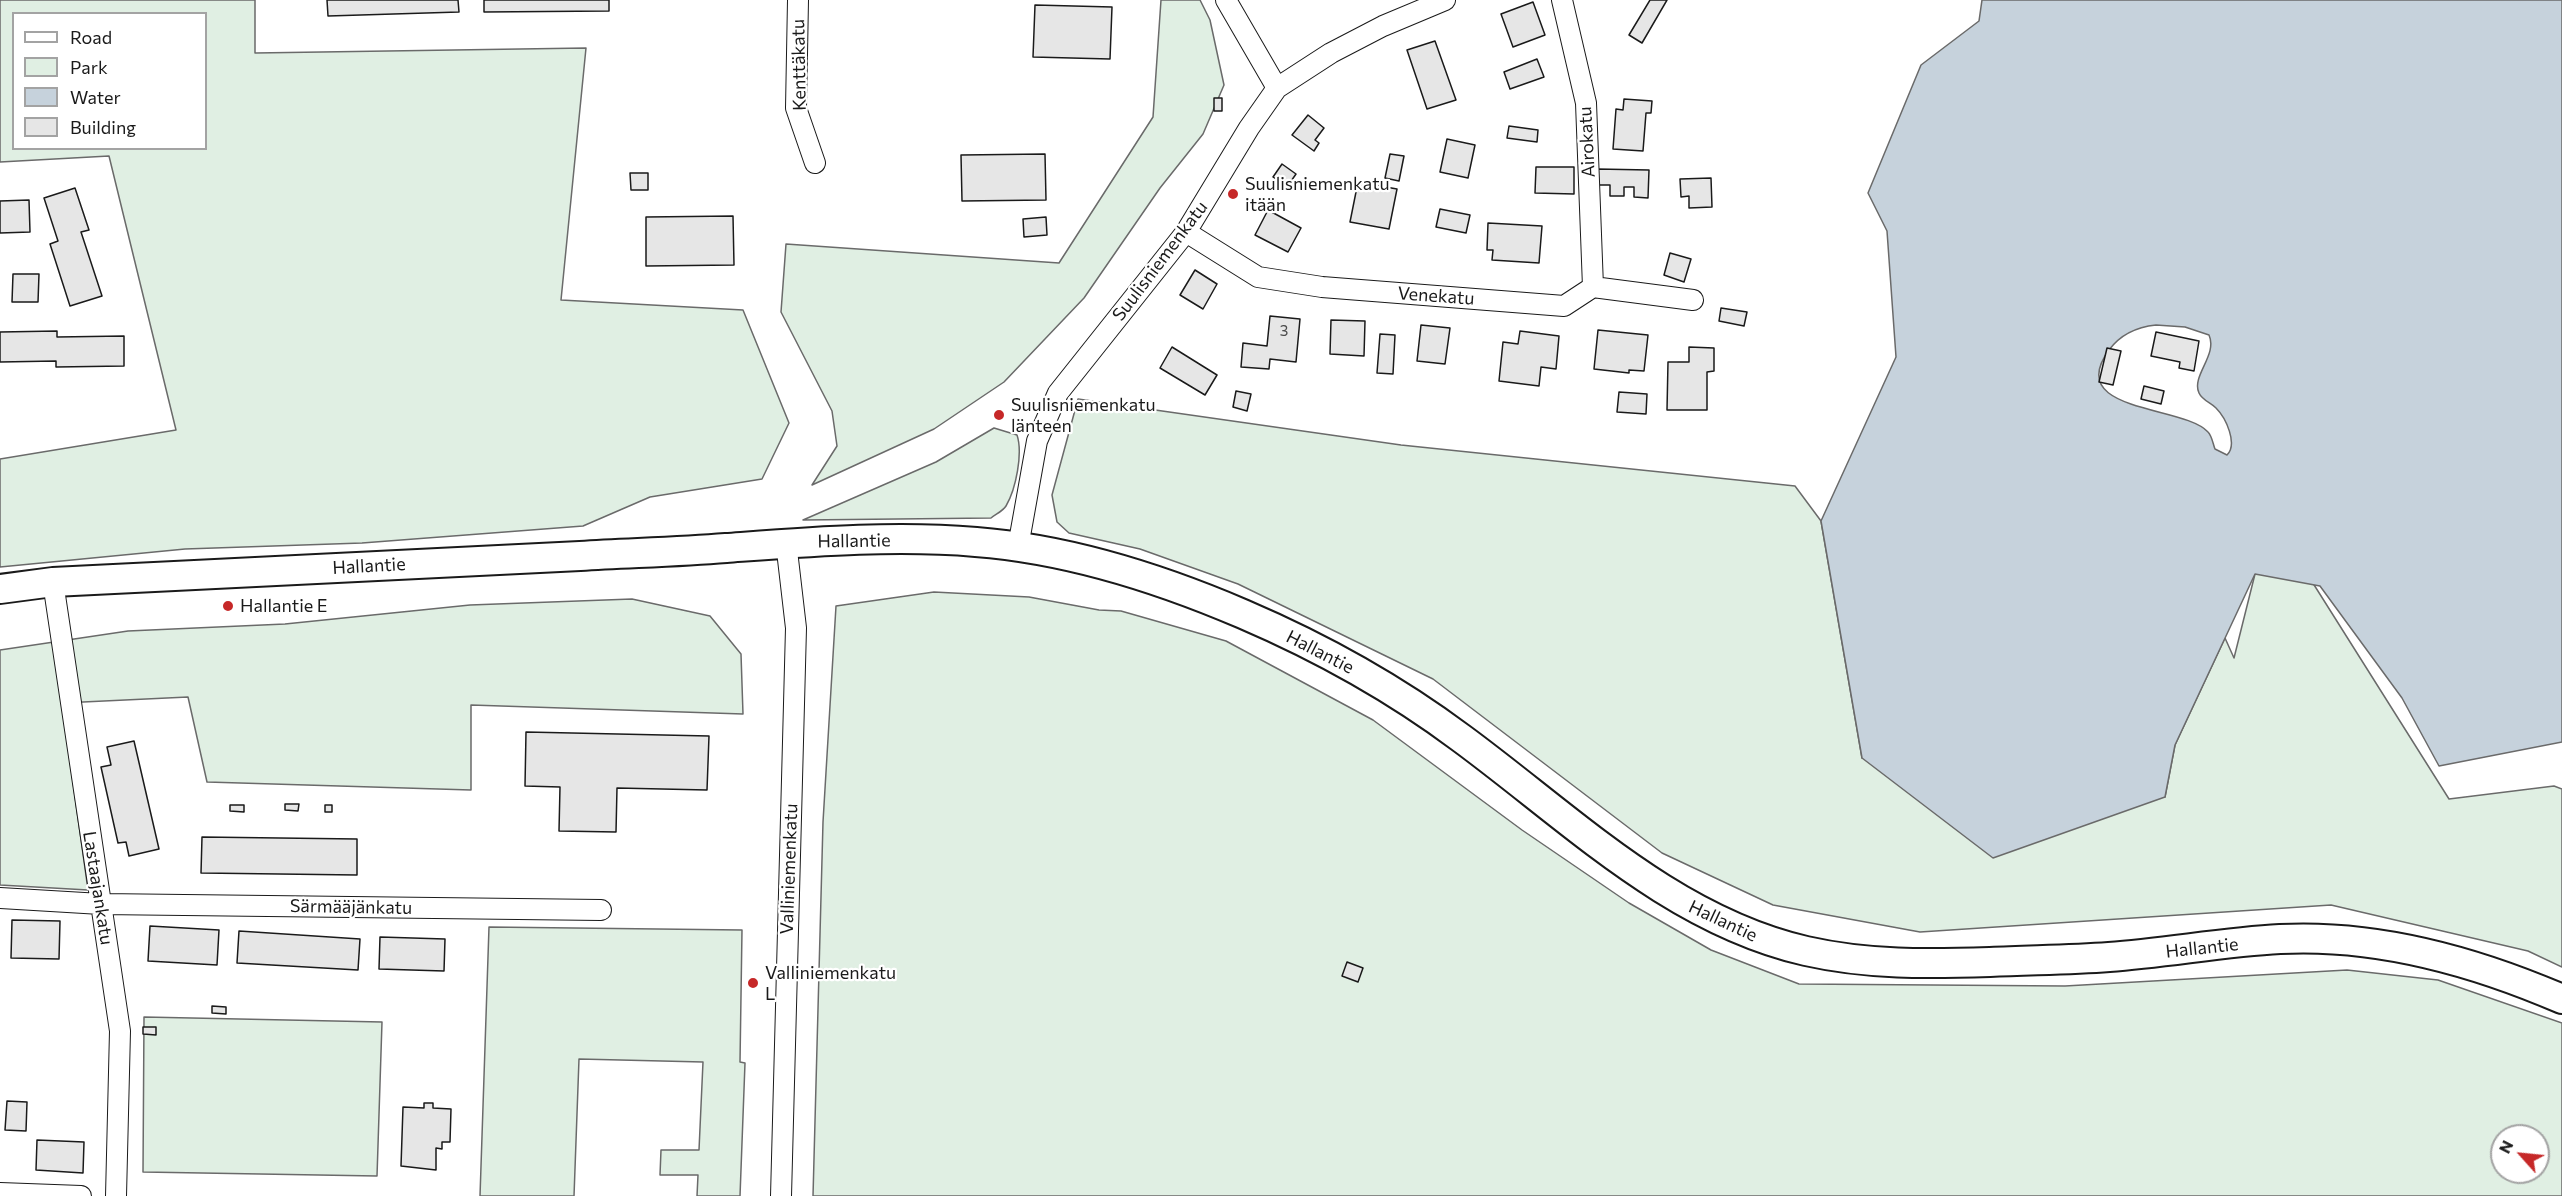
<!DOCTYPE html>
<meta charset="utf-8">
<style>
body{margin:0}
#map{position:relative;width:2562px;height:1196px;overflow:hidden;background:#fff;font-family:Commissioner,sans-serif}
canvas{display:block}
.legend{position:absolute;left:12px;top:12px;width:195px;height:138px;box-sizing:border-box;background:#fff;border:2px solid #a3a3a3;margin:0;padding:8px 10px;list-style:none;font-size:18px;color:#1a1a1a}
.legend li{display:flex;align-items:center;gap:12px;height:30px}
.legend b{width:30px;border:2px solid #a3a3a3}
.north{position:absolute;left:2490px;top:1124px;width:60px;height:60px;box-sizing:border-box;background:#fff;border:2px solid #a3a3a3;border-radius:50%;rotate:297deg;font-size:16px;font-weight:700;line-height:24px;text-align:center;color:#1a1a1a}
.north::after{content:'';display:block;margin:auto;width:21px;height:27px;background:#c62828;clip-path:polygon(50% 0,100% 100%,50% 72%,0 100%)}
</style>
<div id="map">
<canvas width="2562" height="1196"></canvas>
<ul class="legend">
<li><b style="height:8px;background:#fff"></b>Road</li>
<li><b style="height:16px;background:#e0efe3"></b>Park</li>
<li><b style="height:16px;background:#c6d2dc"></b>Water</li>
<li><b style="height:16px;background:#e6e6e6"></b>Building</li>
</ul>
<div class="north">N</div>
</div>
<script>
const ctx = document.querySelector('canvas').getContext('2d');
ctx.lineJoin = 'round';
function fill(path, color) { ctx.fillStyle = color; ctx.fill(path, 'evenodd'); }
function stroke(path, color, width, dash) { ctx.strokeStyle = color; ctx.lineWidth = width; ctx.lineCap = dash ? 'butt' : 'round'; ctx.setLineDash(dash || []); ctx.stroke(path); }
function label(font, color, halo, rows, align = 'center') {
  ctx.font = font + ' Commissioner,sans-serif'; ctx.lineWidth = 4.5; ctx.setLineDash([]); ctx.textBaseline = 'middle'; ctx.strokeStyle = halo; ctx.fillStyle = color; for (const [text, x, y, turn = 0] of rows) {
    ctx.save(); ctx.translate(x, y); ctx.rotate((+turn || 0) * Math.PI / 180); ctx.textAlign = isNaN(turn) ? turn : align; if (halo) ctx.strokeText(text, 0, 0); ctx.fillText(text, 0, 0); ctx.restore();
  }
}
const green = new Path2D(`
 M0,0h255v53l331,-5 -25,252 182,10 46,113 -27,56 -112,18 -67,29 -221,17 -177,6 -185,18v-108l176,-29 -67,-274 -109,6zM14,14h192v134h-192z
 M1161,0h39l10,20 14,65 -21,49 -43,54 -76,110 -80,84 -70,47 -122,56 25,-39 -5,-35 -51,-99 5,-68 273,19 94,-146z
 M1078,399l323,46 394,41 26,35 41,237 303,39 10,-52 50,-107 9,20 21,-84 44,-13 150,238 105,-13 8,3v178l-34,-16 -197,-46 -411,27 -147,-27 -111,-52 -229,-174 -195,-95 -98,-35 -71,-16 -12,-11 -5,-27z
 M994,428l23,7c6,18 -1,54 -11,71 -3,5 -10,8 -15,12l-188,2 133,-58z
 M934,592l95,5 70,13 22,1 105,30 147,79 149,110 107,73 82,47 88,34 266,2 282,-16 91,10 124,43v173h-1749l10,-374 13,-216zM2502,1136h36v36h-36z
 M632,599l78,17 31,38 2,60 -272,-9v85l-264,-8 -19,-85 -126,6 26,187 -88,-5v-235l128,-19 157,-7 185,-19z
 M489,927l253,3 -2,132 5,1 -5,133h-43l1,-21h-38l1,-25h38l4,-88 -124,-3 -5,137h-94z
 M144,1017l238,5 -5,154 -234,-4z`);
const water = new Path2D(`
 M1982,0h580v742l-123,24 -37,-68 -82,-112 -65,-12 -80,171 -10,52 -172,61 -131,-100 -41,-237 75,-164 -9,-126 -19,-38 53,-128 58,-44zM2156,325l29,2 24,8c9,20 -18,41 -10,58 3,7 12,10 17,15 10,10 22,36 11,47l-12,-6c-2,-5 -3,-13 -7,-17 -24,-27 -145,-19 -99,-82 11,-15 28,-23 47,-25z`);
const building = new Path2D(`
 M327,0h131l1,12 -131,4z
 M484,0h125v11l-125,1z
 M1650,0h17l-25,43 -13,-8z
 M1533,2l12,33 -32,12 -12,-33z
 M1035,5l77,2 -2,52 -77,-2z
 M1435,41l21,59 -29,9 -20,-59z
 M1537,59l7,18 -34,12 -6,-17z
 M1214,98h8v13h-8z
 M1624,99l28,2 -1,12h-5l-3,38 -30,-2 3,-40 7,1z
 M1308,115l16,13 -9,12 4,3 -5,8 -22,-16z
 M1509,126l29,4 -1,12 -30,-4z
 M1447,139l28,6 -7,33 -28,-6z
 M1045,154l1,46 -84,1 -1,-46z
 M1390,154l14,2 -5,25 -14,-3z
 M1282,164l14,10 -9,13 -14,-10z
 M1536,167h38v27l-39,-1z
 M1597,169l52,1 -1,28 -14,-1v-10h-10v9h-14v-11h-13z
 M630,173h18v17h-17z
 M1711,178l1,29 -23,1v-12l-8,1 -1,-18z
 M1358,182l39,7 -8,40 -39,-7z
 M75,188l14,42 -8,2 21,64 -32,10 -20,-62 8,-3 -14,-43z
 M29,200l1,32 -30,1v-32z
 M1440,209l30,6 -4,18 -30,-6z
 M1268,210l33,18 -13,24 -33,-17z
 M733,216l1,49 -88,1v-49z
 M1046,217l1,18 -23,2 -1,-18z
 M1488,223l54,3 -3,37 -47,-3 1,-10h-6z
 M1670,253l21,6 -7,23 -20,-7z
 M1195,270l22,14 -14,25 -23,-14z
 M13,274h26l-1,28h-26z
 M1721,308l26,4 -3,14 -25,-5z
 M1270,316l30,3 -4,43 -26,-3 -1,10 -28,-2 2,-24 24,3z
 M1331,320l34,1 -1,35 -34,-2z
 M1421,325l29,3 -5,36 -28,-3z
 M1598,330l50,5 -4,36 -15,-1v3l-35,-4z
 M57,331v6l67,-1v30l-68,1v-6l-56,1v-30z
 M1520,331l39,5 -3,33 -15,-2 -2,19 -40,-5 4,-39 15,2z
 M2156,332l43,9 -5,30 -15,-3 1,-6 -29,-6z
 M1380,334l15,1 -2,39 -16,-1z
 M1172,347l45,28 -12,20 -45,-27z
 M1689,347l25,1v23l-7,1v38h-40l1,-48h21z
 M2107,348l14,3 -8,34 -14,-3z
 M2144,386l20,5 -3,13 -20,-5z
 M1236,391l15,3 -4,17 -14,-4z
 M1619,392l28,2 -1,20 -29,-2z
 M526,732l183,4 -2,54 -90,-2 -1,44 -57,-1 1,-44 -35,-1z
 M134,741l25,108 -30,7 -3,-14 -8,1 -17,-76 10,-2 -4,-18z
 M285,804h14l-1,7 -13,-1z
 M230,805h14v7l-14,-1z
 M325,805h7v7h-7z
 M202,837l155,2v36l-156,-2z
 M12,920l48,1 -1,38 -48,-1z
 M150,926l69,4 -2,35 -69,-4z
 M239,931l121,8 -2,31 -121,-7z
 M380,937l65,2 -1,32 -65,-2z
 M1347,962l16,6 -5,14 -16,-6z
 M212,1006l14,1v7l-14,-1z
 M143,1027h13v8l-13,-1z
 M7,1101l20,1 -1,29 -21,-1z
 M424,1103h9v5l18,1 -1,33h-8v7l-6,-1v22l-35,-4 2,-59 21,1z
 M37,1140l47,2 -1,31 -47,-3z`);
const street = new Path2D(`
 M798,0l-2,108 19,55
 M1226,0l51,88
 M1562,0l24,103 7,184
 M1186,232l72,45 64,10 242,19 29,-19 100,13
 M1018,547l19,-106 21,-48 128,-161 63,-104 28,-40 54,-35 52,-27 62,-26
 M53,582l67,449 -4,165
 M0,898l101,6 500,6
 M0,1193l81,3
 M781,1196l15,-568 -10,-86`);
const secondary = new Path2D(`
 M0,589l53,-7c176,-9 352,-17 527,-26 49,-3 97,-4 146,-8 83,-6 167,-13 250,-6 92,7 183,36 267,72 77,33 151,74 218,124 109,80 210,182 345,213 62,14 121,13 184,11 40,-2 79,-2 119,-5 57,-4 114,-15 171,-18 96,-5 194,22 282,60`);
const markers = [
 [1233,194,6,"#c62828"],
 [999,415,6,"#c62828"],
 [228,606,6,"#c62828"],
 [753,983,6,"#c62828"]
];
const numberNames = [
 ["3",1284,331]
];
const streetNames = [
 ["Kenttäkatu",799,65,-91],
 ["Airokatu",1587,142,-93],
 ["Suulisniemenkatu",1160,261,-53],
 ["Venekatu",1436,296,4],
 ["Hallantie",854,541,-1],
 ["Hallantie",369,566,-3],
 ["Hallantie",1320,652,27],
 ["Valliniemenkatu",789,869,-88],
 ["Lastaajankatu",98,888,81],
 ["Särmääjänkatu",351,907,1],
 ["Hallantie",1723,921,25],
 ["Hallantie",2202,948,-6]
];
const poiNames = [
 ["Suulisniemenkatu",1245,184],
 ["itään",1245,205],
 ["Suulisniemenkatu",1011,405],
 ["länteen",1011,426],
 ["Hallantie E",240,606],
 ["Valliniemenkatu",765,973],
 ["L",765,994]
];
fill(green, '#e0efe3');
stroke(green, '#6a6a6a', 1.5);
fill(water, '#c6d2dc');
stroke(water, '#6a6a6a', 1.5);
fill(building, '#e6e6e6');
stroke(building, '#1a1a1a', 1.5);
stroke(street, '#1a1a1a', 22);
stroke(secondary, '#1a1a1a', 32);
stroke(street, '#fff', 20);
stroke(secondary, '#fff', 28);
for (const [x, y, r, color] of markers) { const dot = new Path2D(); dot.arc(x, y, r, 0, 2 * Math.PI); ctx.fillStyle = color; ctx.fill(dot); stroke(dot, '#fff', 2); }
label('15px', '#4d4d4d', null, numberNames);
label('18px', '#1a1a1a', '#fff', streetNames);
label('18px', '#1a1a1a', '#fff', poiNames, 'left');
</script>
